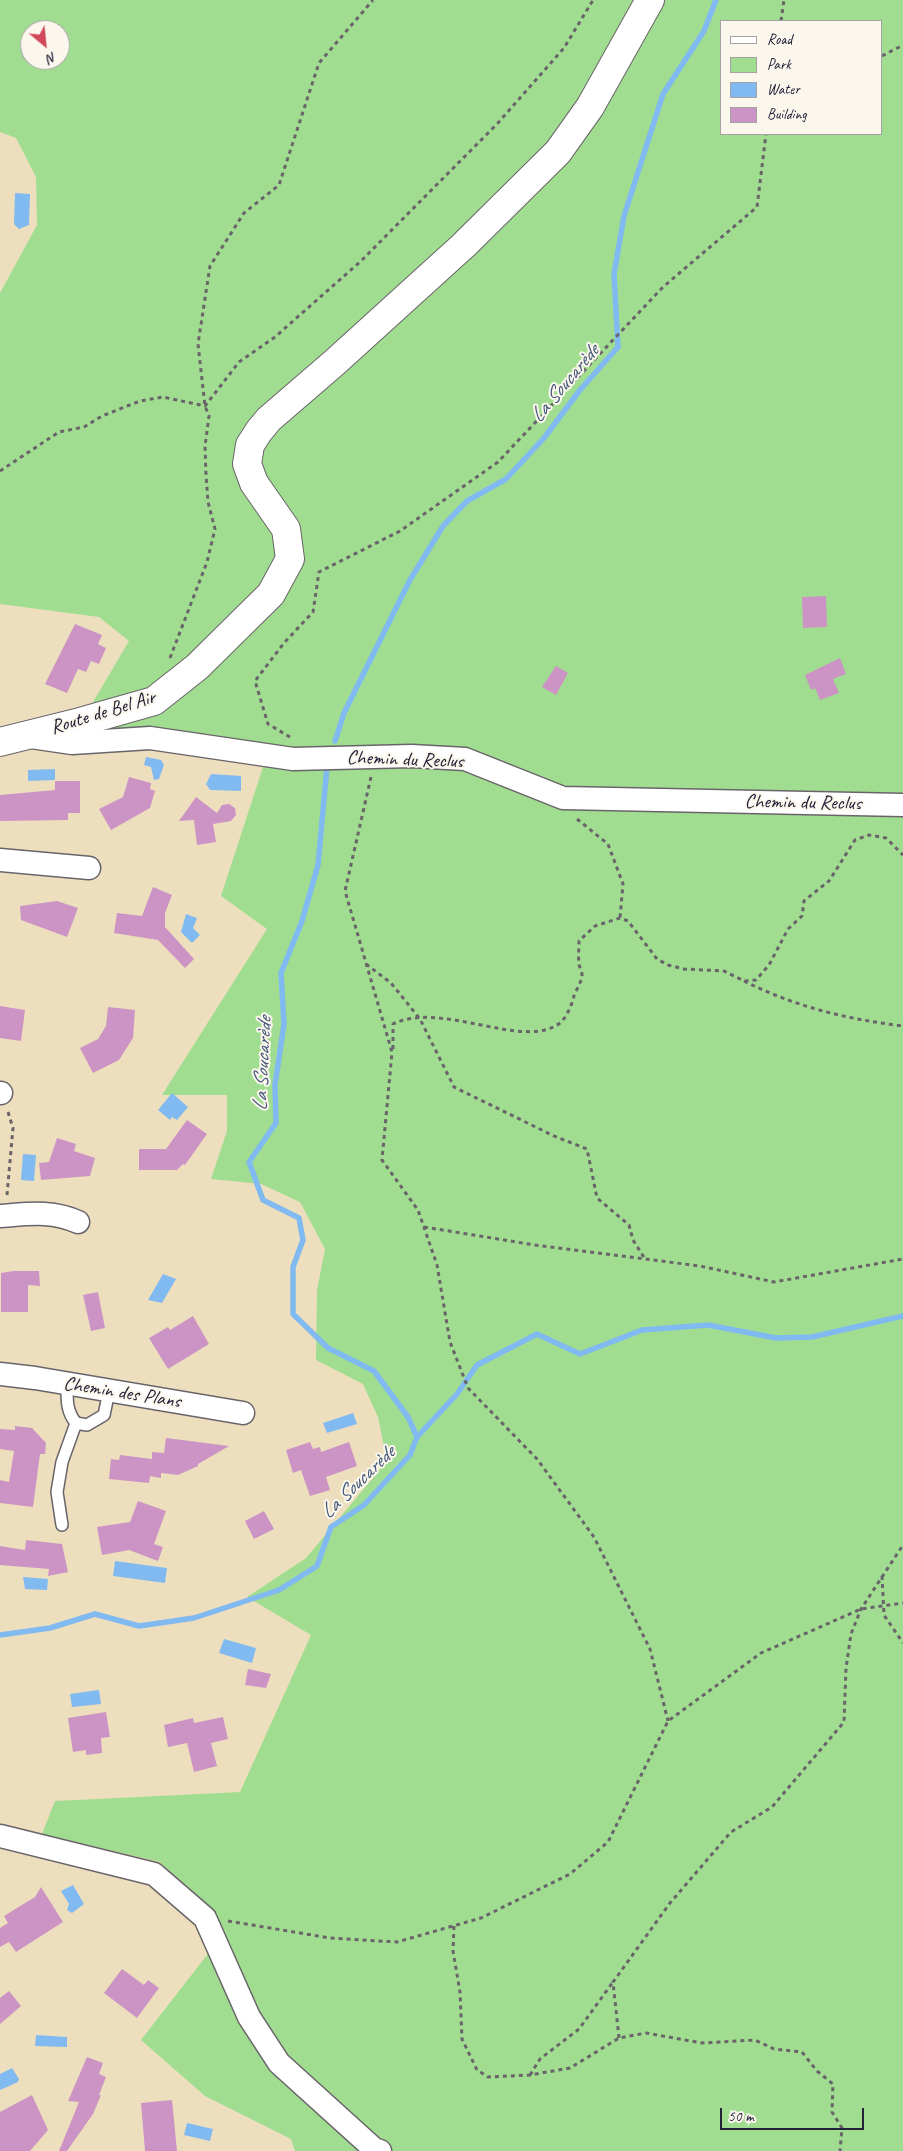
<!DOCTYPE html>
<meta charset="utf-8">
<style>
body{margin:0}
#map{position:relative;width:903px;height:2151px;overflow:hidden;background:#eddfbe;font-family:Caveat,sans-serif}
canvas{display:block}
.legend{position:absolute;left:720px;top:20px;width:162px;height:115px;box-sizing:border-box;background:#fbf7ec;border:1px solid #a4a2a5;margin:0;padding:6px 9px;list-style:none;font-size:15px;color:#22223b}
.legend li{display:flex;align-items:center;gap:10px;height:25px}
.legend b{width:25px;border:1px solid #a4a2a5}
.north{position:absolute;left:20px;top:20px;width:50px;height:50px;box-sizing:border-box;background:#fbf7ec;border:1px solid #a4a2a5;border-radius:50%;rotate:152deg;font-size:14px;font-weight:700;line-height:20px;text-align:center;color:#22223b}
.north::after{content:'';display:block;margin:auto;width:18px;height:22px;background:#d1495b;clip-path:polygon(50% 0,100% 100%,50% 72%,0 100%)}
.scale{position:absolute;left:720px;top:2108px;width:144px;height:22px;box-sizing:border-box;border:2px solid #22223b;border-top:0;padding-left:6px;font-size:15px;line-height:18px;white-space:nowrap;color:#22223b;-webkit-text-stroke:4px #fbf7ec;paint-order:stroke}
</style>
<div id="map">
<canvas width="903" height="2151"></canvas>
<ul class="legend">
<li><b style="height:6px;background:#fff"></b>Road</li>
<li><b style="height:14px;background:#a1dd90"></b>Park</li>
<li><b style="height:14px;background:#80baf1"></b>Water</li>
<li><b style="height:14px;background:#cc94c4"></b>Building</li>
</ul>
<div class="north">N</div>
<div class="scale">50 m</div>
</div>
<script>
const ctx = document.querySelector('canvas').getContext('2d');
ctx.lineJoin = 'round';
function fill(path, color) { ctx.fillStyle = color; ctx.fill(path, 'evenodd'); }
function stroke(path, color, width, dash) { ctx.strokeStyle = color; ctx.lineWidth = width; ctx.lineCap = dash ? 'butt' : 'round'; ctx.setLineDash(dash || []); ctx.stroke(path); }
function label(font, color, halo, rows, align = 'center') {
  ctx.font = font + ' Caveat,sans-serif'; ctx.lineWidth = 4; ctx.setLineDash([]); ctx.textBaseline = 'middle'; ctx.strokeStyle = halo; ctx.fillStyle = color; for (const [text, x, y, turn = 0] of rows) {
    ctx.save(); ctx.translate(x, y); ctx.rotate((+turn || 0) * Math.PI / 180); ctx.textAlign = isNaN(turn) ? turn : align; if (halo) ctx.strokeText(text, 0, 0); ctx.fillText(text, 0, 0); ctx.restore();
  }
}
const green = new Path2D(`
 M0,0h903v2151h-608l-4,-12 -86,-43 -64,-56 66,-85 2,-47 -49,-46 -118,-28 13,-33 185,-9 71,-157 -64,-38 59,-39 81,-97 -9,-44 -15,-33 -47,-24 1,-70 8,-41 -25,-47 -39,-18 -50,-5 16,-48v-36h-65l105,-166 -46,-33 43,-132 -91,-15 -90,4 7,-46 39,-66 -30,-24 -99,-13v-311l37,-68 -1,-48 -20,-39 -16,-6zM722,21h160v113h-160zM30,30h30v30h-30z`);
const water = new Path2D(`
 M15,193l15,1 -1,31 -10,4 -5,-5z
 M146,757l15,3 3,5 -5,14 -5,1 -3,-13 -7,-2z
 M55,769v11l-27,1v-11z
 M211,774l30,2v15l-31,-1 -4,-6z
 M186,914l11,4 -4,10 7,7 -8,8 -11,-11z
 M172,1093l16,14 -11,13 -5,-3 -2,3 -12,-10z
 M23,1154l13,1 -2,26 -13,-1z
 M163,1274l13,5 -14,24 -14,-3z
 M353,1413l4,11 -30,9 -4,-10z
 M115,1561l52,7 -2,15 -52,-7z
 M23,1577l25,2 -1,11 -22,-1z
 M224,1639l32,9 -4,15 -33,-10z
 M99,1690l2,14 -29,3 -2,-13z
 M73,1885l11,19 -12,9 -5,-3 2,-6 -8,-13z
 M36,2035l31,2v10l-32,-1z
 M12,2068l7,11 -1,3 -18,8v-16z
 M187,2123l26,6 -3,12 -26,-6z`);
const stream = new Path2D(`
 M335,741l9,-28 66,-133 33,-54 24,-25 39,-22 38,-41 36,-48 38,-43 -4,-73 10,-58 39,-122 41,-63 12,-31
 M417,1437l40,-43 20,-29 60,-31 43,20 62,-24 66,-5 68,13 36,-1 91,-21
 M0,1635l50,-7 45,-14 44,12 55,-8 85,-28 38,-24 14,-39 33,-22 46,-50 7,-18 -9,-20 -34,-46 -46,-23 -35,-34v-47l10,-27 -4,-22 -36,-18 -14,-38 27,-39 -1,-38 9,-61 -3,-51 21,-52 16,-56 9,-98`);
const building = new Path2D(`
 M826,596l1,31 -24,1 -1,-31z
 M75,624l27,11 -4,9 8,4 -7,16 -8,-3 -5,11 -8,-3 -11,24 -22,-9z
 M840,658l6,16 -13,5 6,14 -19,7 -5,-12 -4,2 -6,-15z
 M556,666l12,7 -12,22 -14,-8z
 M129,777l22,6 -1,6 5,2 -5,17 -39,22 -12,-21 24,-12z
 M55,781h25v32h-12v7l-68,1v-26l55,-5z
 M196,797l21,16 5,-8 7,-1 6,4 1,7 -5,6 -18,3 3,18 -19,3 -3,-25 -15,1z
 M153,887l19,8 -7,18v14l29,32 -9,9 -27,-28 -44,-7 3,-20 25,3z
 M57,901l21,7 -11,29 -46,-17 -1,-14z
 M0,1006l25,4 -4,31 -21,-3z
 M108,1007l27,3 -2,28 -14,22 -26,13 -13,-25 18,-9 8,-13z
 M187,1120l20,14 -22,31 -2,-1 -6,6h-38v-21h27z
 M57,1138l19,6 -2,7 21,7 -5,18 -49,4 -2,-17 10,-1z
 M13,1271h26l1,15 -12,-1v27h-27v-39z
 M98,1292l7,36 -14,3 -8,-36z
 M193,1316l16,28 -41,25 -19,-31 19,-11 2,3z
 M15,1426l17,2 14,15 -1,11h-5l-7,53 -33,-4v-23l9,2 5,-31 -14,-2v-20l15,1z
 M166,1438l63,8 -31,18v2l-20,9 -17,-2v5l-11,-2 -1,7 -40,-4 2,-20 8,1 1,-5 32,4v-7l12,1z
 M310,1442l3,7 7,-2 1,5 28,-10 8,24 -31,11 4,13 -20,6 -9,-26 -8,3 -7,-23z
 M138,1501l28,10 -12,33 9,3 -5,14 -29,-11 -27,5 -5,-28 33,-5z
 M264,1511l10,18 -20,10 -9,-18z
 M26,1540l36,4 6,28 -20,4 1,-7 -49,-4v-19l25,4z
 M248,1669l23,5 -5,14 -21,-3z
 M106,1712l4,25 -9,1 1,15 -16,2v-5l-13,2 -5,-34z
 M223,1717l5,22 -17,4 6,23 -23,6 -7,-29 -19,4 -4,-22 29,-7 1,5z
 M41,1887l22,35 -47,30 -7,-10 -9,5v-19l8,-5 -4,-7 31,-19z
 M122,1969l22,16 4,-5 11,8 -22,30 -33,-25z
 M9,1991l12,15 -21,18v-26z
 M87,2057l16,6 -4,11 7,3 -7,18h2l-8,19 -26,37h-8l20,-49 -11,-1z
 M32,2095l16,35 -18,21h-30v-39z
 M172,2100l5,51h-32l-4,-48z`);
const path = new Path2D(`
 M781,21l3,-21
 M882,56l21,-11
 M0,471l59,-39 25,-5 18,-11 38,-15 23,-4 42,9 34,-44 36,-25 86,-76 137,-138 66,-75 29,-48
 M170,658l37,-96 8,-33 -7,-27 -2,-27 -1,-29 4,-30 -4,-10 -7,-62 12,-78 34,-53 35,-28 40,-122 54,-63
 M290,737l-22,-13 -13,-43 29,-38 29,-31 6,-40 81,-41 98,-69 165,-175 94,-80 9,-73
 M371,777l-26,114 47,161 -10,108 36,50 19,55 13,77 18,46 69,71 57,78 56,112 18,72
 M577,819l31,25 15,40 -3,34
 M366,964l25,19 29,36 34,68 100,49 33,13 10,49 32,27 4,15 12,19
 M744,981c52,26 102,38 159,45
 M393,1049v-25c49,-24 130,27 167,-1 7,-6 12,-19 14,-27 2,-6 8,-15 8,-21 0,-4 -3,-8 -3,-12 -1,-7 0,-15 0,-22l16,-15 25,-8 8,3 29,38 11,6 16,4 40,2 20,10 12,-1 13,-15 19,-36 14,-13 2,-15 25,-20 26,-41 14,-5 17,3 17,17
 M7,1195l6,-67 -5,-16
 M424,1227l111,18 165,21 74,16 129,-23
 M882,1576l2,39 19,28
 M228,1921l102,17 67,4 84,-24 89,-44 38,-32 60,-121 93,-68 100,-44 42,-6
 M454,1926l-1,25 7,41 2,47 15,31 11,7 42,-2 40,-7 49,-30 27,-5 56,10 53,-3 19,9 28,3 15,19 16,13 -1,28 10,16 -2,23
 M619,2038l-6,-56 57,-79 61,-71 41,-25 72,-85 2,-54 5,-34 10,-25 42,-64
 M530,2075l10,-16 39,-30 34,-47`);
const service = new Path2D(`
 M67,1383c0,16 -1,28 9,40l11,2 17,-10 5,-24
 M62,1525l-5,-33 5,-30 14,-39`);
const minor = new Path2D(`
 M31,737l41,6 78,-5 143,21 119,-3 53,3 98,39 340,7
 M0,860l89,8
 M0,1093h1
 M0,1216c28,-2 52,-6 78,6
 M0,1374l35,4 208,35
 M0,1836l154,38 51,44 44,99 30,46 95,86 6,2`);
const tertiary = new Path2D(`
 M0,742l80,-20 74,-21 43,-34 74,-73 19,-35 -4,-30 -32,-46 -7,-19 3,-19 9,-14 10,-12 65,-56 130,-118 94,-93 32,-45 60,-107`);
const streetNames = [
 ["Route de Bel Air",103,713,-17],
 ["Chemin du Reclus",405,760,2],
 ["Chemin du Reclus",803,803,1],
 ["Chemin des Plans",122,1393,9]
];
const waterNames = [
 ["La Soucarède",565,384,-50],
 ["La Soucarède",263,1064,-87],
 ["La Soucarède",358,1483,-44]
];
fill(green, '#a1dd90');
fill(water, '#80baf1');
stroke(stream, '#80baf1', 5.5);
fill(building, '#cc94c4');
stroke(service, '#696469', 14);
stroke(minor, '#696469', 25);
stroke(tertiary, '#696469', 30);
stroke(path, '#696469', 3, [4, 4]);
stroke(service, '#fff', 11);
stroke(minor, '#fff', 22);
stroke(tertiary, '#fff', 28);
label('20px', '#22223b', '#fbf7ec', streetNames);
label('italic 21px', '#43577b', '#fbf7ec', waterNames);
</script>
